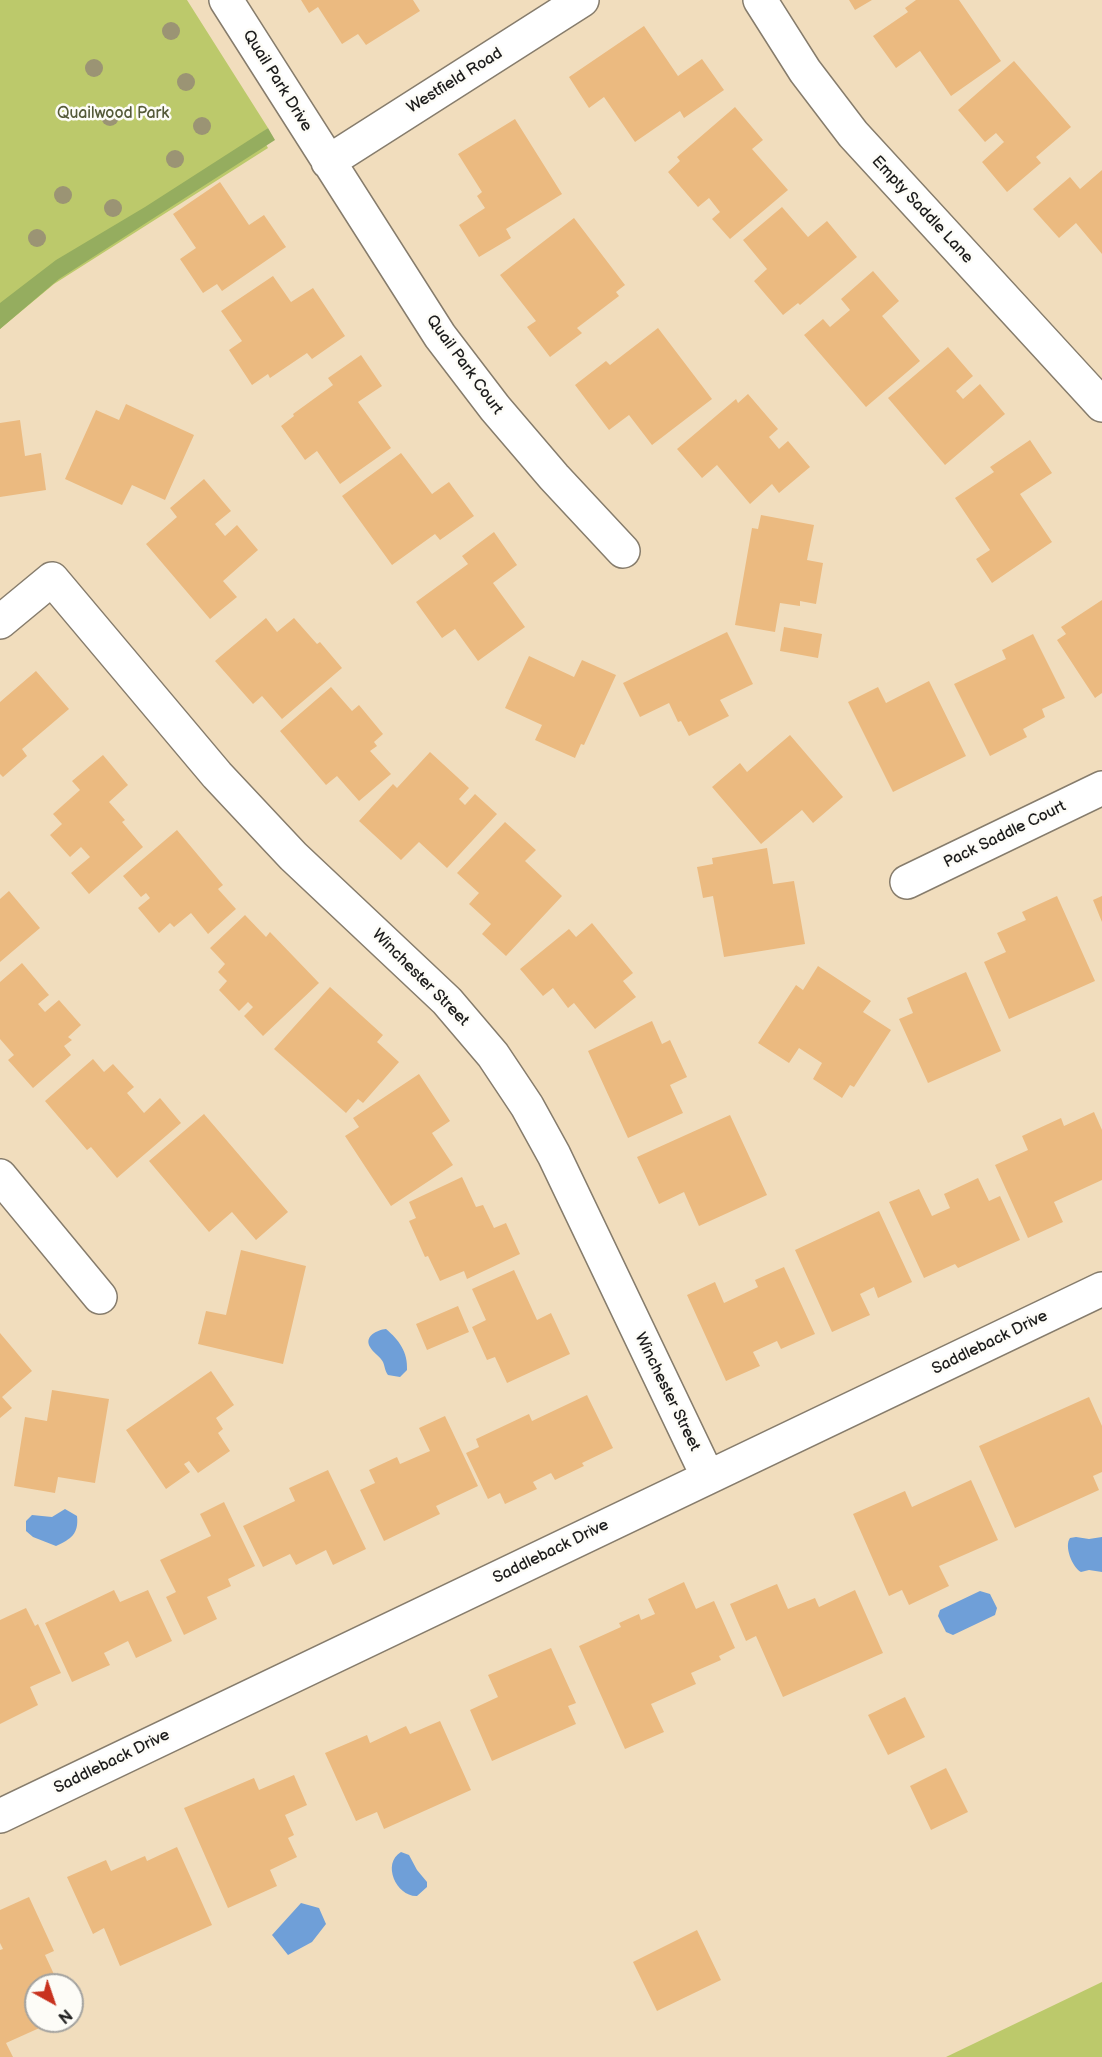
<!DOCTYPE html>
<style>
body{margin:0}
#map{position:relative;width:1102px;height:2057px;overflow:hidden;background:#f1ddbd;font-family:"Balsamiq Sans",sans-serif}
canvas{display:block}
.north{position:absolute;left:24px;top:1973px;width:60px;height:60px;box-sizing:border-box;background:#fdfcf7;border:2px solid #a3a29f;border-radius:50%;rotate:140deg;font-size:16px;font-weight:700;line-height:24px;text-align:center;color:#1c1c1c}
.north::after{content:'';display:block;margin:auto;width:21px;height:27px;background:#c8321e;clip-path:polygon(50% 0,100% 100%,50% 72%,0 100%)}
</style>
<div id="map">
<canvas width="1102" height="2057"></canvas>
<div class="north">N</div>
</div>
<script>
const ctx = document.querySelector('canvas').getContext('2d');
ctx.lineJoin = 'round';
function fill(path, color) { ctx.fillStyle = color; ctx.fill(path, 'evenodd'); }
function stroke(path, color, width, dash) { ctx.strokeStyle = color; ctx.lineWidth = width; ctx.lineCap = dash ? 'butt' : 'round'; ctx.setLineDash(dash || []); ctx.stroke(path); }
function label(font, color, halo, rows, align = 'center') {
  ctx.font = font + ' "Balsamiq Sans",sans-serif'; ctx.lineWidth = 5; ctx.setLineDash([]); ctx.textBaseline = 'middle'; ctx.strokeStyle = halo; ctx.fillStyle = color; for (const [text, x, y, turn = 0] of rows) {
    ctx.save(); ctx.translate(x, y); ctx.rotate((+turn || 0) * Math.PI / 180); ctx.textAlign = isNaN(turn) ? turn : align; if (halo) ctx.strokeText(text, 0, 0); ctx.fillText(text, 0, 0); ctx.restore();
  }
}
const green = new Path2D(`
 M0,0h187l81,128 -8,6 8,14 -214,136 -54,45z
 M1102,1982v75h-156z`);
const forest = new Path2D(`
 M268,128l7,12 -216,139 -59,50v-26l56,-43 89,-53z`);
const water = new Path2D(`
 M386,1329c13,11 22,23 21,41l-7,7 -12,-2c-3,-4 -3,-8 -5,-13 -3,-6 -10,-9 -13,-15 -6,-11 7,-17 16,-18z
 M65,1509l12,7c2,18 -6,23 -21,30l-23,-9 -7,-6v-10l6,-6 20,2z
 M1070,1538l6,-1 13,2 13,-2v35l-13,-2 -8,2c-9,-5 -17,-26 -11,-34z
 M980,1591l10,3 7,14 -2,7 -42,20 -7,-3 -8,-16 2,-6z
 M401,1852l8,3 8,15 10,12v5l-10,9c-20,1 -36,-32 -16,-44z
 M301,1903l18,5 7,16 -14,18 -24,13 -16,-20z`);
const building = new Path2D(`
 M301,0h112l7,11 -54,34 -8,-11 -16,10 -24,-37 -9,6z
 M849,0h23l-17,10z
 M916,0h43l42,61 -50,35 -31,-45 -24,17 -23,-32 35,-24 -3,-4z
 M644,26l34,50 24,-17 22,31 -40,28 -4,-7 -45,31 -31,-45 -15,11 -20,-31z
 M1014,61l57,66 -35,30 5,6 -34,29 -25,-30 22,-20 -8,-9 -11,9 -27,-32z
 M735,107l28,33 -11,9 36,41 -58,49 -18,-20 8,-7 -11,-14 -11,9 -30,-35 12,-11 -3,-4z
 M515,119l47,75 -56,35 5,9 -32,19 -20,-32 26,-17 -8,-12 5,-4 -24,-38z
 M1102,170v84l-26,-31 -17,15 -26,-29 37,-32 10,12z
 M220,182l29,43 15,-10 22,32 -64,44 -5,-7 -14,9 -23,-34 16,-11 -23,-34z
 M782,207l26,30 19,-16 30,36 -57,48 -2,-2 -15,12 -29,-34 13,-12 -24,-29z
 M574,218l51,67 -9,7 3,4 -42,32 5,5 -32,24 -23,-30 9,-6 -36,-46z
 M873,271l26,30 -17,15 38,45 -54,46 -62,-72 19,-16 7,8 20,-17 -9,-11z
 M273,276l18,26 22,-14 32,48 -33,23 -5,-6 -37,25 -2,-4 -16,11 -23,-35 13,-9 -21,-30z
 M658,328l54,71 -60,46 -23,-30 -20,15 -34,-45 31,-24 4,4z
 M948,347l25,29 -17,15 7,8 17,-15 25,30 -60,51 -57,-67z
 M361,355l21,31 -24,16 33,46 -51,36 -23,-33 -12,9 -24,-34 13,-10 -1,-2 40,-29 -5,-7z
 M748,394l30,35 -9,8 10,12 9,-8 22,26 -31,26 -7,-9 -22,20 -33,-39 -15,13 -25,-29 59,-50 2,4z
 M126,404l68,31 -29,65 -33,-15 -10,20 -57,-26 31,-69 23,10z
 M20,420l5,36 16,-3 5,37 -46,7v-74z
 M1030,440l22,33 -32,21 32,48 -60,41 -16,-24 14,-9 -35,-52 39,-26 -4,-5z
 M401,453l31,41 17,-12 25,34 -34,24 -5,-6 -43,31 -50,-69z
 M204,479l27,32 -16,13 10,12 12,-11 21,25 -35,31 14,16 -27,22 -64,-75 31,-27 -7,-9z
 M761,515l53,10 -7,35 16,3 -7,41 -16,-3v5l-20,-3 -5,29 -40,-7 17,-97 6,1z
 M494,532l23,33 -24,18 32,44 -47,34 -23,-32 -13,9 -26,-36 52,-38 -6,-8z
 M1102,600v93l-7,5 -38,-58 9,-6 -5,-7z
 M266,618l11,14 17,-14 23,26 3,-2 22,26 -60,51 -20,-23 -9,8 -38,-43z
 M784,627l38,7 -4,24 -38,-7z
 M727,632l26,52 -33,16 9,16 -40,20 -8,-15 -3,1 -9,-19 -29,14 -17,-34z
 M1033,634l32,64 -23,11 3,8 -22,12 4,8 -37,19 -36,-72 52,-25 -4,-9z
 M529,656l45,21 8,-17 34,15 -32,70 -3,-1 -6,14 -40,-18 7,-15 -37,-17z
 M36,671l33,38 -47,40 5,7 -24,21 -3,-3v-72z
 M929,681l37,75 -73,36 -45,-90 30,-15 8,16z
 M331,687l21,24 7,-6 24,29 -9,8 3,4 -7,5 21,23 -32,27 -22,-25 -11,9 -46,-54z
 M790,735l53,62 -30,26 -11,-13 -41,34 -49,-57 28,-24 7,9z
 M430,752l39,36 -10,11 6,6 10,-11 22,20 -50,54 -28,-26 -18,18 -42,-39 34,-37 4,4z
 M103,755l25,30 -19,17 16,18 -3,2 21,25 -54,47 -18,-21 19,-16 -9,-10 -11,10 -20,-22 12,-11 -9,-10 27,-24 -8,-9z
 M505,822l31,28 -11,11 37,35 -56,60 -24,-22 9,-10 -22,-20 10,-11 -22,-20z
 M177,830l46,55 -5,4 18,20 -28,25 -17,-21 -17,14 -4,-4 -11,10 -21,-25 12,-10 -4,-5 -5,4 -18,-21z
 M767,848l6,36 21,-3 11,63 -81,13 -11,-61 -10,2 -6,-31 16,-3 -1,-6z
 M9,891l31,37 -40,34v-63z
 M1057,896l38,85 -86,38 -25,-57 22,-10 -9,-19 29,-13 -4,-8z
 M1102,896v26l-9,-22z
 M245,915l21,22 4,-5 49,51 -56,53 -19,-20 9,-9 -5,-5 -9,9 -20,-21 8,-9 -9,-9 7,-8 -15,-16z
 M592,923l41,50 -10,8 13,16 -41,32 -21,-26 -6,5 -15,-20 -10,8 -23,-27 49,-40 7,8z
 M22,963l27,32 -11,9 7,8 14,-12 22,25 -13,12 4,3 -8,6 7,9 -38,33 -25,-28 6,-5 -14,-16v-57z
 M818,966l53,35 -8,11 28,18 -37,57 -4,-2 -8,13 -29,-19 9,-16 -23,-15 -10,15 -31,-20 38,-58 7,5z
 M966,972l35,79 -73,32 -29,-64 14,-6 -6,-15z
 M330,987l53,48 -6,7 22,20 -36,41 -5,-4 -12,14 -72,-64z
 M652,1021l10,23 8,-4 17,37 -17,8 13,28 -55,25 -40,-87z
 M93,1059l11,13 9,-8 21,23 -7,6 17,20 16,-15 21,25 -64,55 -26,-31 -4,3 -42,-49z
 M419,1074l31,47 -18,12 21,32 -62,41 -46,-70 14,-9 -6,-9z
 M1094,1112l8,18v50l-48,22 9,20 -35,16 -33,-73 33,-15 -6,-14 39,-18 3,8z
 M204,1114l84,98 -32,28 -24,-28 -23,20 -60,-71z
 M730,1115l37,80 -68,31 -15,-34 -25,12 -22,-47z
 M462,1177l14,30 7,-2 11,23 12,-5 14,31 -53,25 -3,-8 -24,10 -12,-25 -3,1 -16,-36 7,-3 -7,-16z
 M978,1178l11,23 11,-5 20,44 -62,28 -3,-4 -31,14 -35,-76 30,-13 13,27 18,-8 -6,-14z
 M879,1211l33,71 -34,16 -4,-11 -14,7 10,21 -38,17 -37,-82z
 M241,1250l65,16 -23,98 -85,-20 8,-33 20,4z
 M784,1267l31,67 -34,15 -4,-8 -24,11 7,14 -34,15 -39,-86 28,-13 9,21 34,-16 -3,-7z
 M514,1270l23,50 14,-7 19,41 -63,29 -12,-26 -8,3 -15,-33 14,-7 -14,-31z
 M458,1306l11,26 -42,18 -11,-26z
 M0,1333l32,38 -30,26 10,11 -12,10z
 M211,1371l23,34 -18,13 7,11 -5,4 12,18 -32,22 -9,-12 -5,3 6,8 -24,17 -40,-59z
 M52,1390l57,9 -14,84 -37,-6 -3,16 -41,-7 11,-69 22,4z
 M587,1395l26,53 -31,15 2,3 -29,14 -4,-7 -18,9 4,7 -32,15 -5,-11 -12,6 -22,-46 13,-6 -3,-8 53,-25 3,7z
 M1089,1397l13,29v46l-9,4 6,14 -84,38 -36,-82z
 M445,1416l33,70 -42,20 4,8 -56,27 -24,-51 15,-7 -6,-13 28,-13 3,7 30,-13 -11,-23z
 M328,1470l38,79 -33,16 -7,-15 -30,15 -6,-11 -27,13 -20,-41 52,-25 -6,-13z
 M971,1480l27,60 -59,26 10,20 -40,19 -7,-15 -13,6 -36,-82 52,-23 7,16z
 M224,1502l31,64 -27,13 3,7 -24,11 10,22 -33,16 -18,-38 10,-5 -16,-32 51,-24 -11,-22z
 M684,1582l12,27 18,-8 21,47 -16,8 2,4 -30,13 5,11 -45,20 13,28 -39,17 -46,-103 42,-19 -2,-4 20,-9 2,6 14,-6 -7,-15z
 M777,1584l11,25 27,-11 4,9 36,-17 28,63 -100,44 -27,-61 -10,5 -16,-37z
 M114,1590l6,12 28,-12 24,51 -36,17 -8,-17 -24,12 6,12 -38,17 -27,-59z
 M26,1608l9,18 3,-2 23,49 -31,14 8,18 -38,19v-104z
 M551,1648l25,55 -8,3 8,18 -84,37 -22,-51 28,-13 -10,-22z
 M905,1697l20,40 -37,18 -20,-40z
 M440,1721l31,69 -87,39 -7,-17 -21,9 -31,-68 42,-18 3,8 36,-17 4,8z
 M946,1768l22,44 -37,18 -21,-44z
 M294,1775l13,30 -22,10 9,20 -6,3 9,19 -27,13 7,16 -49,22 -44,-100 70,-30 5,12z
 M177,1847l35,78 -92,41 -16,-38 -11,6 -26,-57 39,-17 5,11 34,-15 2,5z
 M29,1897l25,54 -9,4 14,30h-23v36h19l-49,22 7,14h-13v-107l3,-1 -3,-6v-33z
 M697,1930l24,50 -64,31 -24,-49z`);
const minor = new Path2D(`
 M226,0l214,336 55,72 59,69 69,74
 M760,0l45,71 48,63 249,271
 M328,162l254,-162
 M0,622l52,-43 165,196 76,81 154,145 46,54 34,51 27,49 154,322
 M907,882l195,-94
 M0,1176l100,121
 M0,1816l1102,-527`);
const trees = [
 [171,31],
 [94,68],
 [186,82],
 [110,117],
 [202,126],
 [175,159],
 [63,195],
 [113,208],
 [37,238]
];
const streetNames = [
 ["Quail Park Drive",277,81,58],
 ["Westfield Road",455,81,-32],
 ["Empty Saddle Lane",922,210,47],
 ["Quail Park Court",464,365,54],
 ["Pack Saddle Court",1005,835,-26],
 ["Winchester Street",420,978,45],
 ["Saddleback Drive",990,1343,-26],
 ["Winchester Street",667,1392,64],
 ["Saddleback Drive",551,1552,-26],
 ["Saddleback Drive",112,1762,-26]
];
const parkNames = [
 ["Quailwood Park",113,114]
];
fill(green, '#bcc96b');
fill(forest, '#95ad5f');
fill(water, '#6f9fd8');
fill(building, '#ebba80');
stroke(minor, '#867c6c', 36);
stroke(minor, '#fff', 33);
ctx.fillStyle = '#9b9474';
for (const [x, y] of trees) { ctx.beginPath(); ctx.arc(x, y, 9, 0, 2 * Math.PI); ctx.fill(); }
label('16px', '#1c1c1c', '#fdfcf7', streetNames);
label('16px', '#545938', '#fdfcf7', parkNames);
</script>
